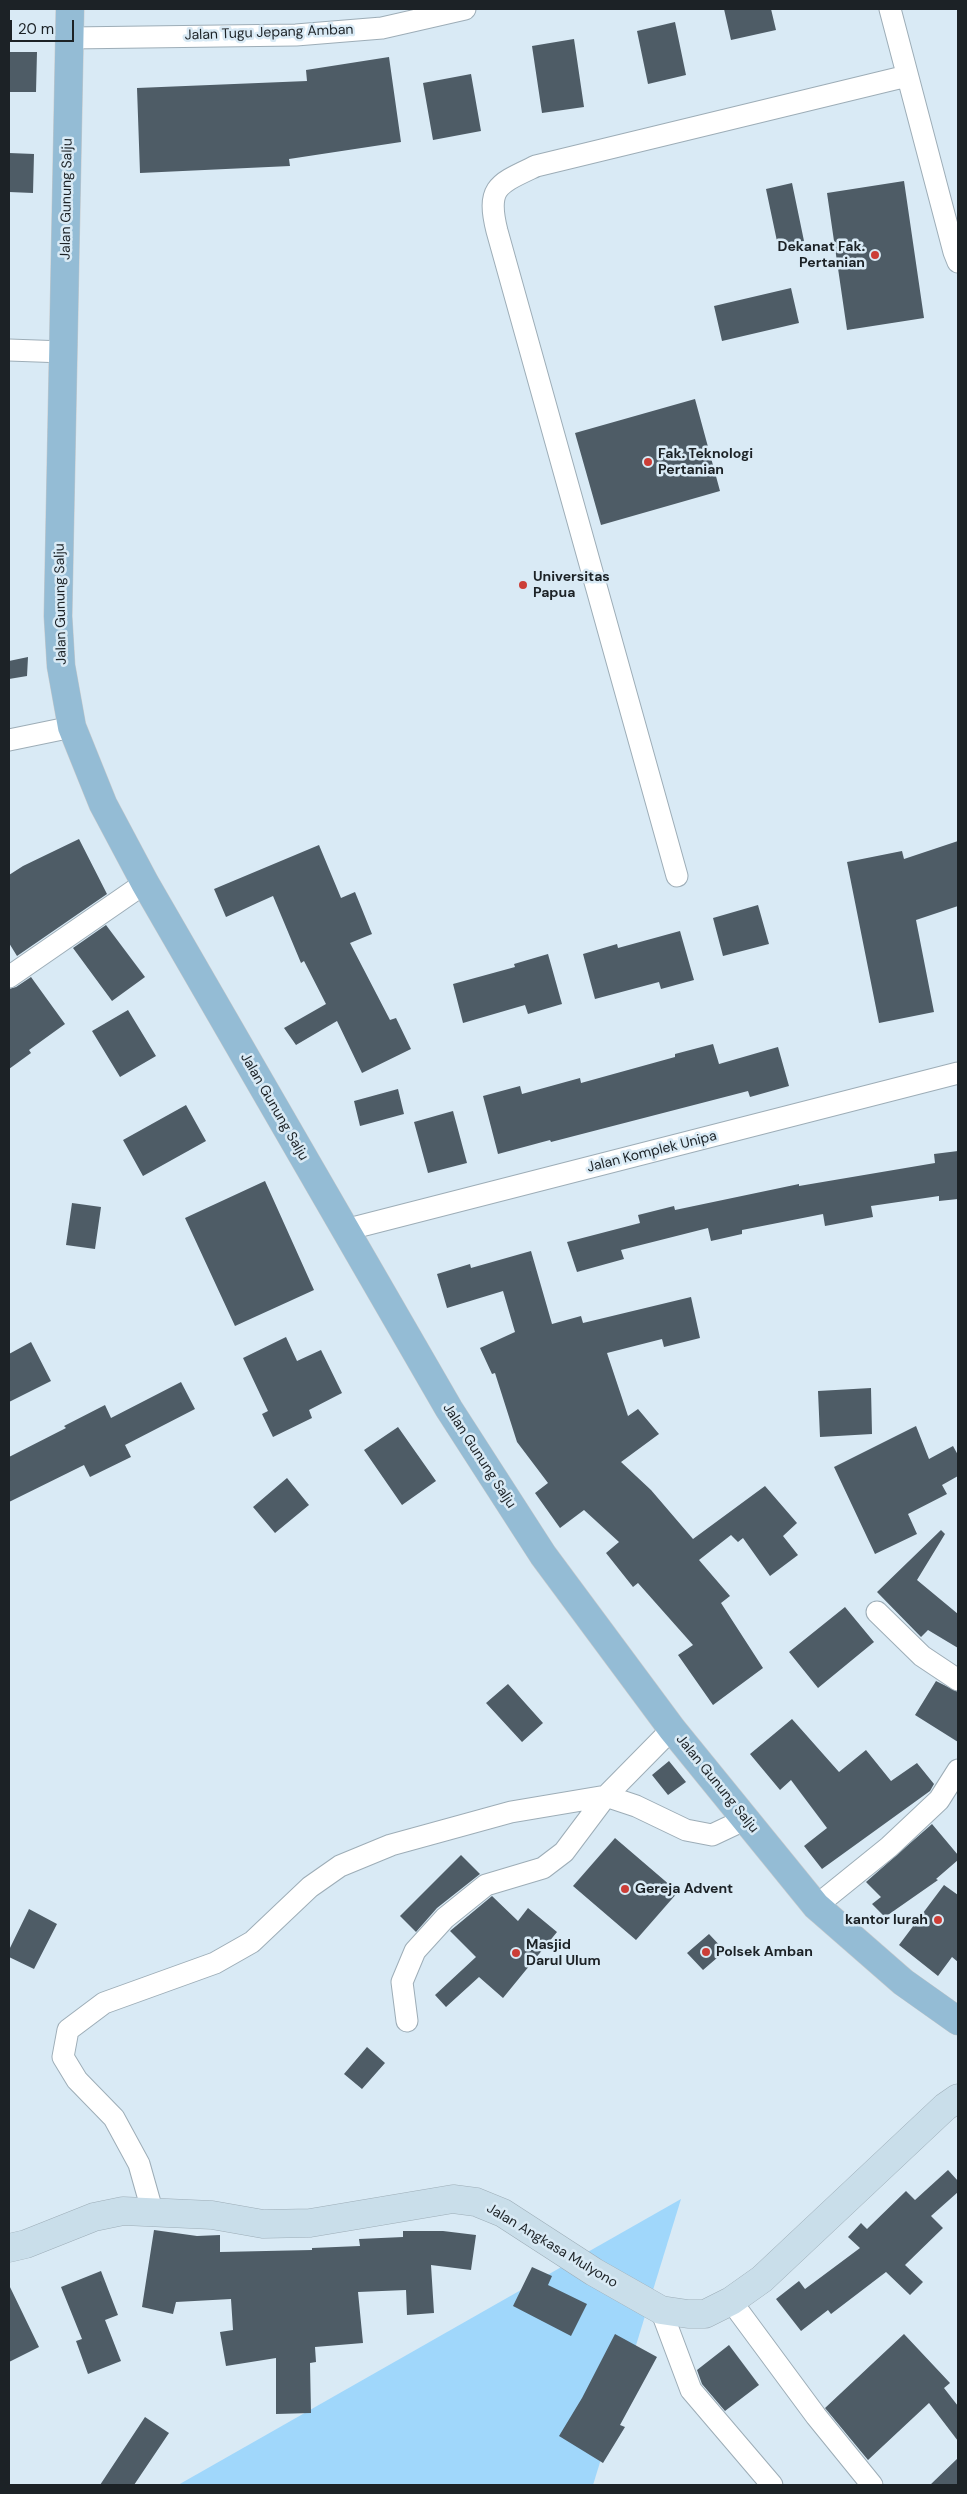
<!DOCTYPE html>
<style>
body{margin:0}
#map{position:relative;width:967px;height:2494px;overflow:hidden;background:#d9eaf5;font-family:"DM Sans",sans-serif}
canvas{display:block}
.frame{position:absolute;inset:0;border:10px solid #1c2226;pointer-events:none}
.scale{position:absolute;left:10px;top:20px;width:64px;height:22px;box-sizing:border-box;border:2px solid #1c2226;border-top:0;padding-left:6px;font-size:15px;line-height:18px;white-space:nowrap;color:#1c2226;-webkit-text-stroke:4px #d9eaf5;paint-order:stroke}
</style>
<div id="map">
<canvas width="967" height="2494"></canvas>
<div class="frame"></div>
<div class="scale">20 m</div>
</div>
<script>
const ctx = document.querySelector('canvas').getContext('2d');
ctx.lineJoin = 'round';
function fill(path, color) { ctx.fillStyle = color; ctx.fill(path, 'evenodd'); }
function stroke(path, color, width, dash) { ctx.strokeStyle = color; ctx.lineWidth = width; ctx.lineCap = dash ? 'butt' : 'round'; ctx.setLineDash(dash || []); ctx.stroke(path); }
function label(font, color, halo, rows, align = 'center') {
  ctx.font = font + ' "DM Sans",sans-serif'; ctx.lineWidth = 5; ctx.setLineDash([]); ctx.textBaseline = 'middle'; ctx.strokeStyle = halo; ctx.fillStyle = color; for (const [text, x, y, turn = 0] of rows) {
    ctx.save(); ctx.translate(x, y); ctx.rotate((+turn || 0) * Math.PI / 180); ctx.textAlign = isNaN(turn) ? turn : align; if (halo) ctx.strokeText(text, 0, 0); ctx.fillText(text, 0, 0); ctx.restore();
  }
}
const green = new Path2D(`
 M681,2199l-88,286h-415z`);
const building = new Path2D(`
 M724,9h47l5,21 -45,10z
 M675,22l11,53 -38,9 -11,-53z
 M574,39l10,68 -42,6 -10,-67z
 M9,52h28l-1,40h-27z
 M389,57l12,85 -112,17 1,7 -150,7 -3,-85 170,-7 -1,-11z
 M471,74l10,57 -48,9 -10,-57z
 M9,153l25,1 -1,39 -24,-1z
 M904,181l20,137 -77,12 -20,-137z
 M792,183l12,58 -26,5 -12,-57z
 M791,288l8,35 -77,18 -8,-35z
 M695,399l25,92 -119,34 -26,-92z
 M28,657l-1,19 -18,3v-18z
 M79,839l28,55 -90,62 -8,-13v-68l14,-9z
 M958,841v65l-42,14 18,92 -55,11 -32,-161 55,-11 2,8z
 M319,845l22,53 14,-6 17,42 -22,9 40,77 6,-2 15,31 -49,24 -25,-52 -41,24 -12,-17 42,-24 -22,-43 -3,2 -28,-67 -47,21 -12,-28z
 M758,905l11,39 -46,12 -10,-38z
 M106,925l39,52 -33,24 -39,-53z
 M680,931l14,49 -33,9 -2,-7 -64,17 -12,-45 34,-10 1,4z
 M548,954l14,50 -34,10 -3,-9 -62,18 -10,-39 62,-17 -1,-3z
 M31,977l34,47 -36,26 2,3 -22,16v-80l7,-2z
 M128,1010l28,46 -36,21 -28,-46z
 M713,1044l6,20 59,-17 11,39 -39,11 -2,-6 -197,51 -1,-2 -52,14 -15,-58 37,-10 2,8 58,-16 1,5 94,-26v-3z
 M398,1089l6,25 -44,12 -6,-25z
 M186,1105l20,36 -63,35 -20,-36z
 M453,1111l14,52 -39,10 -14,-51z
 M958,1151v48l-19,2v-5l-68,10 2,11 -48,9 -2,-12 -81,16v4l-31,7 -3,-13 -87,22 3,9 -47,13 -10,-30 73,-19 -2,-8 36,-9 1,4 124,-26v2l136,-23 -1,-9z
 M265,1181l49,109 -79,36 -50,-108z
 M72,1203l29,4 -6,42 -29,-4z
 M531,1251l21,73 29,-8 2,7 108,-26 9,41 -36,9 -2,-8 -55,14 21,63 10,-7 21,25 -38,28 30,28 42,49 72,-53 32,37 -14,13 15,19 -28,21 -27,-38 -5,4 -7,-7 -32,25 31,36 -9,7 42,65 -50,37 -35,-50 15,-10 -55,-62 -5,4 -27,-34 13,-11 -35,-32 -24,18 -25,-35 13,-10 -31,-41 -22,-69 -3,1 -12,-26 35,-16 -12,-41 -56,17 -10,-34 33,-10 1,4z
 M286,1337l11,24 24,-11 21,43 -33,17 3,8 -39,19 -11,-23 6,-3 -25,-53z
 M31,1342l20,39 -42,21v-48z
 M181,1382l14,27 -70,36 6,12 -41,20 -6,-12 -75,37v-45l57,-29 -2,-2 41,-21 6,13z
 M871,1388l1,46 -52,3 -2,-46z
 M916,1426l13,33 24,-13 5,9v21l-16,9 5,9 -39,20 9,20 -42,20 -41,-87z
 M398,1427l38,54 -34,24 -38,-55z
 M287,1478l22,27 -34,28 -22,-26z
 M941,1530l4,4 -28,46 41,34v34l-30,-18 -7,7 -44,-45z
 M845,1607l29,35 -56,46 -29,-36z
 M936,1681l22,11v50l-43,-27z
 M508,1684l35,39 -21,19 -36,-39z
 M792,1719l47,53 27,-22 25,31 26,-18 17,21 -4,7 -108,78 -18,-23 23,-18 -36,-48 -11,10 -30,-36z
 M669,1761l17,21 -18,13 -16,-20z
 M932,1824l26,31v5l-22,19 2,1 -53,37 -13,-13 9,-7 -15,-15z
 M615,1838l63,54 -42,48 -63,-54z
 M461,1855l19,19 -43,34 -21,24 -16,-16z
 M944,1885l14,10v67l-6,-5 -14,19 -39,-31z
 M492,1896l26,25 10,-13 29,24 -54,66 -24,-21 -33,30 -11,-12 41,-38 -26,-26z
 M29,1909l28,15 -23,45 -25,-12v-7z
 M709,1934l16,17 -22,19 -16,-17z
 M367,2047l18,16 -23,26 -18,-15z
 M948,2170l10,11v11l-27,24 12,12 -38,37 18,17 -13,13 -24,-23 -55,42 -3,-4 -27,21 -25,-32 23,-18 6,8 55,-41 -12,-11 13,-14 6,6 39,-38 9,9z
 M154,2230l43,6 23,-1v17l92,-2v-2l48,-2 -1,-7 44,-2v-6h40l33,4 -5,35 -40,-5 3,48 -27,2 -1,-25 -48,2 5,51 -48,4 1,15 -6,1 1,50 -35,1v-56l-50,8 -6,-34 13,-2 -2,-31 -55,3 -3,12 -31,-7z
 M532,2267l20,9 -4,9 39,19 -16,32 -58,-30z
 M101,2271l17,44 -13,5 16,41 -33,13 -12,-33 6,-2 -21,-52z
 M9,2285l30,62 -30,15z
 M615,2334l42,23 -37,68 5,2 -22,36 -44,-27 23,-38z
 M904,2334l46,49 -6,5 14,18v35l-29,-38 -61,57 -43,-52z
 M729,2345l30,40 -34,26 -23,-27 -5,-14z
 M145,2417l24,16 -35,52h-34z
 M958,2458v27h-28z`);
const street = new Path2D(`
 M890,9l64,243 4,10
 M70,38l226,-3 86,-7 83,-19
 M9,350l55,2
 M9,740l63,-13
 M677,876l-180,-645c-11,-44 1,-47 39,-65l371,-90
 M9,977l136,-94
 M345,1230l613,-157
 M877,1612l45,44 36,24
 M816,1906l73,-59 50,-47 19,-30
 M407,2021l-5,-39 13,-31 30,-33 41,-33 57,-17 21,-16 42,-56 30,10 50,24 26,5 34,-16
 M152,2210l-13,-46 -25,-46 -37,-38 -14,-23 5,-27 36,-27 111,-40 37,-21 58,-55 30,-21 51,-21 120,-33 95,-16 66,-67
 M731,2301l85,115 56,69
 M661,2310l30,80 81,95`);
const secondary = new Path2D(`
 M9,2248l17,-4 68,-27 29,-6 89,4 51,9 47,-1 143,-24 23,3 27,11 91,59 67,38 27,4h17l26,-13 31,-22 183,-172 13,-9`);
const primary = new Path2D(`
 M70,9l-12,607 3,50 11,61 31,77 42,79 304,526 94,146 129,174 144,177 87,76 55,39`);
const markers = [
 [875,255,5,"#cc3e37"],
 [648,462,5,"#cc3e37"],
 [523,585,5,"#cc3e37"],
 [625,1889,5,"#cc3e37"],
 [938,1920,5,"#cc3e37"],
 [706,1952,5,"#cc3e37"],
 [516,1953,5,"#cc3e37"]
];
const streetNames = [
 ["Jalan Tugu Jepang Amban",269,33,-2],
 ["Jalan Gunung Salju",67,199,-89],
 ["Jalan Gunung Salju",61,604,-91],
 ["Jalan Gunung Salju",274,1107,60],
 ["Jalan Komplek Unipa",652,1152,-14],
 ["Jalan Gunung Salju",479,1456,57],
 ["Jalan Gunung Salju",717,1784,51],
 ["Jalan Angkasa Mulyono",552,2246,31]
];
const poiNames = [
 ["Dekanat Fak.",865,247,"right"],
 ["Pertanian",865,263,"right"],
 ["Fak. Teknologi",658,454],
 ["Pertanian",658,470],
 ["Universitas",533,577],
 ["Papua",533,593],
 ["Gereja Advent",635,1889],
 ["kantor lurah",928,1920,"right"],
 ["Masjid",526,1945],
 ["Darul Ulum",526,1961],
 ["Polsek Amban",716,1952]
];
fill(green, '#a0d7fb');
fill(building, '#4e5c66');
stroke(street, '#9dadb7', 23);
stroke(secondary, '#9dadb7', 29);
stroke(primary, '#c9cacb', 29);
stroke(street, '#fff', 21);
stroke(secondary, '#c9deea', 28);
stroke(primary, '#94bcd5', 28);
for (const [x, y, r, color] of markers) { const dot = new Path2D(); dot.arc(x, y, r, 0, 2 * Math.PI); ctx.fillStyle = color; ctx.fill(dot); stroke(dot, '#d9eaf5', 2); }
label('14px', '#1c2226', '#d9eaf5', streetNames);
label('bold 14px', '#1c2226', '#d9eaf5', poiNames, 'left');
</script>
